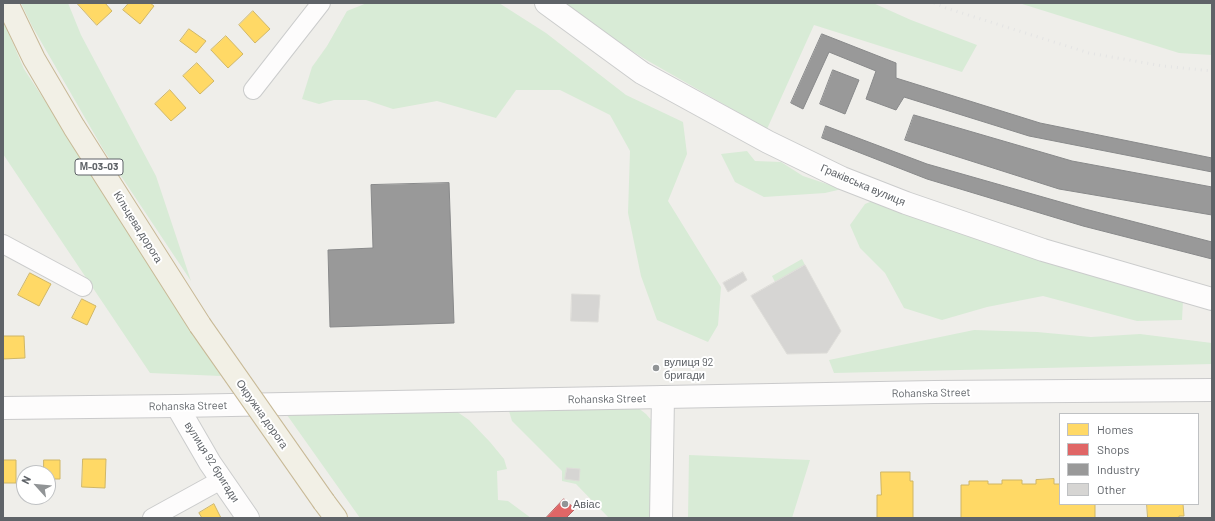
<!DOCTYPE html>
<meta charset="utf-8">
<style>
body{margin:0}
#map{position:relative;width:1215px;height:521px;overflow:hidden;background:#efeeea;font-family:Barlow,sans-serif}
canvas{display:block}
.frame{position:absolute;inset:0;border:4px solid #5f6368;pointer-events:none}
.legend{position:absolute;left:1059px;top:413px;width:140px;height:92px;box-sizing:border-box;background:#fff;border:1px solid #bfc1c3;margin:0;padding:5px 7px;list-style:none;font-size:12px;color:#5f6368}
.legend li{display:flex;align-items:center;gap:8px;height:20px}
.legend b{width:20px;border:1px solid #bfc1c3}
.north{position:absolute;left:16px;top:465px;width:40px;height:40px;box-sizing:border-box;background:#fff;border:1px solid #bfc1c3;border-radius:50%;rotate:297deg;font-size:11px;font-weight:700;line-height:16px;text-align:center;color:#5f6368}
.north::after{content:'';display:block;margin:auto;width:14px;height:18px;background:#919496;clip-path:polygon(50% 0,100% 100%,50% 72%,0 100%)}
</style>
<div id="map">
<canvas width="1215" height="521"></canvas>
<div class="frame"></div>
<ul class="legend">
<li><b style="height:11px;background:#ffd966"></b>Homes</li>
<li><b style="height:11px;background:#e06666"></b>Shops</li>
<li><b style="height:11px;background:#999"></b>Industry</li>
<li><b style="height:11px;background:#d6d5d3"></b>Other</li>
</ul>
<div class="north">N</div>
</div>
<script>
const ctx = document.querySelector('canvas').getContext('2d');
ctx.lineJoin = 'round';
function fill(path, color) { ctx.fillStyle = color; ctx.fill(path, 'evenodd'); }
function stroke(path, color, width, dash) { ctx.strokeStyle = color; ctx.lineWidth = width; ctx.lineCap = dash ? 'butt' : 'round'; ctx.setLineDash(dash || []); ctx.stroke(path); }
function label(font, color, halo, rows, align = 'center') {
  ctx.font = font + ' Barlow,sans-serif'; ctx.lineWidth = 4; ctx.setLineDash([]); ctx.textBaseline = 'middle'; ctx.strokeStyle = halo; ctx.fillStyle = color; for (const [text, x, y, turn = 0] of rows) {
    ctx.save(); ctx.translate(x, y); ctx.rotate((+turn || 0) * Math.PI / 180); ctx.textAlign = isNaN(turn) ? turn : align; if (halo) ctx.strokeText(text, 0, 0); ctx.fillText(text, 0, 0); ctx.restore();
  }
}
const green = new Path2D(`
 M21,3h47l13,32 75,141 35,105 -88,-132 -71,-123z
 M367,3h132l47,30 80,62 57,27 4,32 -19,47 53,86 -3,38 -10,17 -51,-22 -16,-44 -13,-63 2,-62 -20,-36 -50,-25h-44l-20,28 -59,-17 -44,8 -27,-9h-32l-15,4 -17,-5 10,-32 15,-21 20,-35z
 M559,3h314l38,17 66,25 -15,27 -148,-47 -47,104 -124,-71z
 M1019,3h193v52l-33,-2z
 M3,20l21,49 86,131 111,176 -71,-3 -147,-219z
 M747,151l8,10 26,1 22,14 39,13 -17,4 -61,4 -29,-15 -14,-28z
 M875,200l308,100 -1,20 -45,1 -94,-25 -56,11 -45,13 -38,-12 -19,-35 -25,-25 -10,-23 15,-21z
 M802,259l3,6 -30,17 -3,-6z
 M974,330l63,2 54,5 49,-3 72,9v21l-378,9 -5,-13z
 M637,407l9,7 6,7 1,97h-44l-33,-34 -14,-3v-10l-50,-50 -3,-10z
 M456,411l13,9 21,22 14,17 3,10 -10,2 1,29 10,1 23,17h-171l-73,-103z
 M689,455l121,5 -18,58h-104z`);
const homes = new Path2D(`
 M77,3h28l7,8 -15,14z
 M129,3h21l4,3 -14,18 -17,-14z
 M253,11l17,18 -15,14 -16,-18z
 M189,29l17,12 -10,12 -16,-12z
 M226,36l17,18 -15,14 -17,-18z
 M197,63l17,18 -14,13 -17,-18z
 M170,90l16,18 -15,13 -16,-17z
 M30,273l21,11 -12,22 -21,-11z
 M82,299l14,7 -9,19 -15,-7z
 M3,336h21l1,22 -22,1z
 M83,459h23l-1,29 -23,-1z
 M3,460h13v23h-13z
 M44,460h16v19h-12v-6h-4z
 M881,472h29v9h3v37h-36v-23h4z
 M1054,479v5h6v20h35v14h-134v-33h8v-4h19v3h14v-4h20v4h14v-4z
 M214,504l7,14h-19l-3,-5z
 M1147,504h36l1,12h-5v2h-31z`);
const shops = new Path2D(`
 M564,499l11,10 -9,9h-20z`);
const industry = new Path2D(`
 M822,34l74,29v15l144,45 172,35v14l-183,-36 -125,-39 -8,13 -30,-11 10,-28 -47,-19 -26,57 -12,-6z
 M833,70l26,10 -14,34 -25,-10z
 M914,115l158,46 140,26v28l-153,-26 -154,-49z
 M826,126l101,38 158,45 127,33v17l-129,-33 -156,-47 -105,-41z
 M449,183l5,140 -124,4 -2,-77 45,-2 -2,-63z`);
const building = new Path2D(`
 M805,265l36,66 -14,22 -40,1 -36,-58z
 M743,272l4,8 -19,12 -5,-9z
 M572,294l28,1 -2,27 -27,-1z
 M567,468l13,1 -1,12 -14,-2z`);
const minor = new Path2D(`
 M253,90l68,-87
 M3,244l80,43
 M152,518l69,-38`);
const tertiary = new Path2D(`
 M546,3l96,70 126,69 74,36 64,25 137,47 169,49
 M177,406l33,57 38,55
 M661,518l2,-121`);
const secondary = new Path2D(`
 M3,408l174,-2 757,-14 278,-2`);
const trunk = new Path2D(`
 M7,3l27,56 40,68 126,198
 M324,502l12,16`);
const rail = new Path2D(`
 M934,3l12,5 143,45 74,13 49,5`);
const trunkBridge = new Path2D(`
 M200,325l124,177`);
const markers = [
 [656,368,4,"#919496"],
 [565,504,4,"#919496"]
];
const shields = [
 [99,167,48]
];
const shieldNames = [
 ["М-03-03",99,167]
];
const streetNames = [
 ["Граківська вулиця",863,185,23],
 ["Кільцева дорога",138,227,58],
 ["Rohanska Street",931,393,-1],
 ["Rohanska Street",607,399,-1],
 ["Rohanska Street",188,406,-1],
 ["Окружна дорога",262,414,55],
 ["вулиця 92 бригади",212,462,58]
];
const poiNames = [
 ["вулиця 92",664,362],
 ["бригади",664,375],
 ["Авіас",573,504]
];
fill(green, '#d8ebd6');
fill(homes, '#ffd966');
stroke(homes, '#cfb667', 1);
fill(shops, '#e06666');
stroke(shops, '#b96567', 1);
fill(industry, '#999');
stroke(industry, '#88898a', 1);
fill(building, '#d6d5d3');
stroke(building, '#deddd9', 1);
stroke(minor, '#cbcccc', 20);
stroke(tertiary, '#cbcccc', 24);
stroke(secondary, '#cacacb', 24);
stroke(trunk, '#c8b996', 24);
stroke(minor, '#fdfcfc', 18);
stroke(tertiary, '#fdfcfc', 22);
stroke(secondary, '#fdfcfc', 22);
stroke(trunk, '#f2f0e6', 22);
stroke(rail, '#e4e4e4', 3, [1, 5]);
stroke(trunkBridge, '#c8b996', 24, []);
stroke(trunkBridge, '#f2f0e6', 22);
for (const [x, y, r, color] of markers) { const dot = new Path2D(); dot.arc(x, y, r, 0, 2 * Math.PI); ctx.fillStyle = color; ctx.fill(dot); stroke(dot, '#fff', 1.5); }
for (const [x, y, w] of shields) { const box = new Path2D(); box.roundRect(x - w / 2, y - 8, w, 16, 3); ctx.fillStyle = '#fff'; ctx.fill(box); stroke(box, '#5f6368', 1); }
label('bold 10px', '#5f6368', null, shieldNames);
label('11px', '#5f6368', '#fff', streetNames);
label('11px', '#5f6368', '#fff', poiNames, 'left');
</script>
